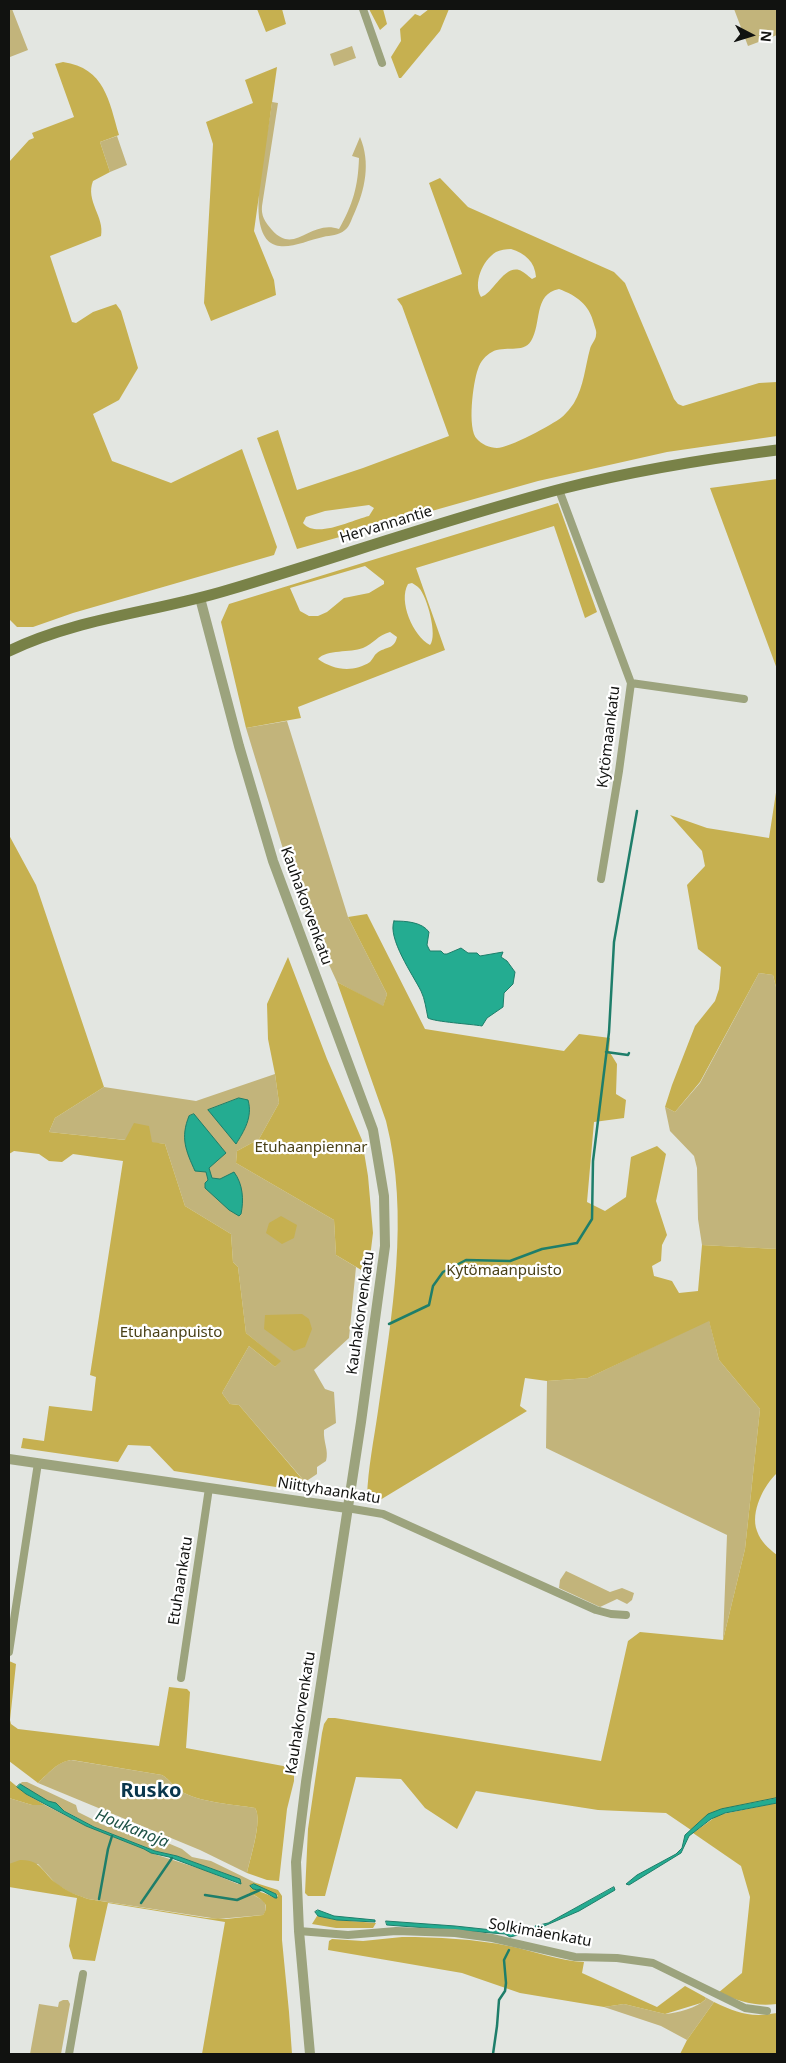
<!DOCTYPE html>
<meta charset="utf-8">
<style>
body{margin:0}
#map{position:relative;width:786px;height:2063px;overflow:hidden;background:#e3e6e1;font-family:"Noto Sans",sans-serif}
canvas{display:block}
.frame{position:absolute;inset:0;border:10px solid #111210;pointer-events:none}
.north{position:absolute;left:726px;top:10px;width:50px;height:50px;-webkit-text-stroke:4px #fff;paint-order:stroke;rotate:95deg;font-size:14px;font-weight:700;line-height:20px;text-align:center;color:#111210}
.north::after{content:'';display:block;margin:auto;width:18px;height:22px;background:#111210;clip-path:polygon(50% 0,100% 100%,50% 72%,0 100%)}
</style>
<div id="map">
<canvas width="786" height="2063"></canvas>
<div class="frame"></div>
<div class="north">N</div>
</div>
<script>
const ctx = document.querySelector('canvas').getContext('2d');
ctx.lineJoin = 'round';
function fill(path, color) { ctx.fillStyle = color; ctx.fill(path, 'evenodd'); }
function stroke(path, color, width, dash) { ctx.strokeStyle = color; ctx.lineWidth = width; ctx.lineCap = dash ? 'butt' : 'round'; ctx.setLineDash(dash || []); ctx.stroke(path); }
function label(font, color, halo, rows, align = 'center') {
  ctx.font = font + ' "Noto Sans",sans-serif'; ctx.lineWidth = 4.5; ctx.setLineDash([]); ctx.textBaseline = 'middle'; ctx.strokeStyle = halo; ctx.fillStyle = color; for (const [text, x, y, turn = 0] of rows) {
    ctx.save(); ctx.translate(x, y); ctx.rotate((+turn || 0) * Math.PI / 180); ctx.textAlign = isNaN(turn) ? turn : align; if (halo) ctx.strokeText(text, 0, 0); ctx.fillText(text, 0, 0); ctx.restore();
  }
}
const green = new Path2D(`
 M12,9l16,41 -18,7 -1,-47z
 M734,9h43v26l-29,11z
 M352,46l4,12 -22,8 -4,-12z
 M272,102l6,1 -16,103c-1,10 3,16 10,24 23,26 38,-11 67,-1 14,-25 19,-42 20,-71l-7,-2 8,-19c11,26 5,53 -6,77 -3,6 -4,12 -9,16 -7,6 -14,5 -22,7 -23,5 -55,24 -63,-13 -6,-30 8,-90 12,-122z
 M117,136l10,29 -17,7 -10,-30z
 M287,721l61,196 39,77 -4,13 -46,-25 -25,-54 -25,-66 -41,-134z
 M759,973l14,2 4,16v258l-75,-4 -4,-26 -1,-51 -3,-12 -24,-25 -5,-24 10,5 25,-29z
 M275,1074l4,29 -20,36 -22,12 -1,12 98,57 2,35 20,12 -7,71 -35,32 11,19 9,3 2,31 -12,7c-1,12 5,20 2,31l-9,6v7l-12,8 -66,-77 -9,-1 -8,-11 27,-47 26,21 5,-6 -34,-28 -8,-66 -5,-5 -2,-28 -46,-28 -20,-62 -116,-12 6,-14 49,-31 92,14z
 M709,1320l10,40 41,49 -15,140 -22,91 4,-105 -181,-87 1,-67 41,-3z
 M566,1571l44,21 12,-4 12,5 -2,7 -5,4 -10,-5 -17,8 -41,-19 1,-8z
 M71,1760l91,15c8,4 11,12 18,16 22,12 51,13 75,17 8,11 -5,50 -8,65l-47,-23 -162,-67c10,-9 20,-22 33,-23z
 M22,1782h5l49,23 2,7 30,15 4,-7 6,2 64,27 10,8 19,4 45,22h-4l-2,10 14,8c2,5 3,10 -1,14l-45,4 -130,-20 -17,-6 -15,-9 -18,-20h-29v-66l23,7h13l41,21 58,23 7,4 53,17 34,14 2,-5 -63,-23 -22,-5 -61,-24 -67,-37 -7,-6z
 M705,1997l9,5 -27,38 -26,-14 -57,-19 20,-3 41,10c12,-1 32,-6 41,-15z
 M63,2000h5l2,4 -9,50h-31l9,-50 19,3 1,-5z`);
const forest = new Path2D(`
 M257,9h25l4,15 -20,8z
 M369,9h14l4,15 -7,6z
 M429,9h20l-9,22 -39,47h-2l-8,-21 10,-16 -1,-12 15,-15 5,2z
 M63,62c42,6 46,39 56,73l-19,7 10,30 -17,9c-8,20 12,36 8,55l-51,20 22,66 4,1 17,-11 23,-8 5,7 17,57 -19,32 -26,14 19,47 59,22 71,-34 35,98 -3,8 -201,58 -40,14h-16l-8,-8v-457l20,-22 5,-2 -2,-5 42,-16 -19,-53z
 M277,67l-23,164 20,49 2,15 -65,26 -7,-18 9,-159 -7,-22 47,-19 -8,-23z
 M440,178l28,29 146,65 11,11 49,116 4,5 5,2 76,-23 18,-1v54l-110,16 -129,29 -241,68 -40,-111 21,-8 19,60 66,-22 86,-32 -47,-130 -5,-7 65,-25 -33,-91zM511,249c14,4 24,13 25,28l-4,2c-4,-3 -9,-8 -13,-9 -16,-4 -26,24 -38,27 -8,-14 1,-36 15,-45 4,-2 10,-3 15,-3zM559,289c18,7 30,15 35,35 1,4 3,7 2,11 0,5 -5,9 -6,14 -5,18 -6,37 -16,54 -3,4 -8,11 -12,14 -10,8 -53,31 -65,31 -7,0 -16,-4 -20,-9 -10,-10 -4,-57 1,-70 2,-7 8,-14 14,-17 12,-7 31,2 39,-11 11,-17 2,-47 28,-52zM369,505l5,3 -5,8c-17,4 -53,23 -66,7l3,-6 19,-6z
 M777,479v190l-67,-181z
 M558,503l39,109 -12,6 -31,-92 -138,42 29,82 -147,57 3,11 -55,10 -25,-106 8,-18zM365,566l19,15v3l-15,9 -25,5 -17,14 -9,4h-9l-9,-5 -10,-23zM412,583c2,1 5,3 7,5 8,8 19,48 11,57 -17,-9 -32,-44 -22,-61zM390,632l7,5c-3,13 -11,9 -20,16 -3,2 -4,6 -7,9 -17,11 -37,8 -52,-3 9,-10 32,-6 45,-11 10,-4 15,-13 27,-16z
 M777,786v205l-4,-16 -14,-2 -59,109 -25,30 -10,-5 7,-22 23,-59 20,-25 4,-12 2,-22 -23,-18 -11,-64 18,-19 -3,-15 -32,-36 37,13 62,10z
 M9,835l27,50 68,202 -49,31 -6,14 76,8 9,-17 15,3 3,16 13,2 20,62 46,28 2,28 5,5 8,66 35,28 -6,6 -26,-21 -27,47 8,11 9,1 75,88 -140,-22 -24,-25 -22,-1 -10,17 -97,-14 2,-10 21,3 5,-35 43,5 4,-34 -6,-2 33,-214 -50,-7 -11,8 -13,-1 -10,-7 -25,-3 -5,3z
 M367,914l58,115 139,22 15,-17 31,4 -1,13 8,13 -1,30 10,6 -2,18 -30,4 -7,80 18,9 21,-14 5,-40 26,-11 9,8 -10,47 11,34 -5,10 -1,16 -9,5 2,10 18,5 7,12 19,-2 4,-46 75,4v224c-13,12 -27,39 -20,58 4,11 11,17 20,24v243l-58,12 -15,8 -13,12 -25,-17 -68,-3 -122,-19 -19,38 -32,-21 -24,-29 -45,-2 -31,119h-17l-3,-3 3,-64 14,-96 2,-9 4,-6h7l266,43 27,-120 12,-9 83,8 22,-91 15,-140 -41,-49 -10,-39 -121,57 -41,3 -22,-3 -5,28 7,5 -147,89 -13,-3c1,-29 7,-58 11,-86 14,-96 32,-195 8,-290l-49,-139 46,24 4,-12 -39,-77z
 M288,957l39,102 35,81 6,36 5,57 -5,41 -32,-19 -2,-35 -98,-57 1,-12 22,-12 20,-36 -4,-29 -7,-35 -1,-35z
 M281,1216l16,9 -3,13 -12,6 -16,-11 3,-10z
 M302,1314l7,5 3,10 -7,18 -11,4 -30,-22 1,-14z
 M9,1661l7,3 -6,56 1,4 7,5 141,17 10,-59 18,2 3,3 -4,56 108,20v13l-7,28 -8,72 -12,-1 -20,-7c3,-15 16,-53 8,-65 -24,-4 -53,-5 -75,-17 -7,-4 -10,-12 -18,-16l-90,-15c-14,1 -24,14 -34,23l-29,-22z
 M9,1780l17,14 19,11h-13l-23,-7z
 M777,1803v201c-22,3 -38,-3 -59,-11l24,-20 8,-76 -9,-31 -48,-33 25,-18z
 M20,1860c22,-1 23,15 39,25 9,7 18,10 29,14l119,19 19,1 37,-4c9,-12 -4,-17 -13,-22v-10h6l22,7 4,6v44l7,72 3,42h-90l23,-132 -117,-19 -13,58 -22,-2 -4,-13 8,-48 -68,-11v-23zM252,1884l24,10 2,2 -3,2c-7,-4 -21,-8 -25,-11z
 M317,1916l20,4 39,3 -3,5h-37l-24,-4z
 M402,1937c35,0 73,2 107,9 25,5 50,15 75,16l-2,11 75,34 28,-21 20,11 1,2 -5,4 -36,11 -41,-10 -20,3 -84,-14 -58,-20 -134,-23 1,-9 3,-2 31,2z
 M714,2002c24,11 36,16 63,11v41h-97l7,-14z`);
const water = new Path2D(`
 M394,921c12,0 28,1 35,11l-2,13 3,6h11l3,3h3l14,-6 7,5h9l3,3 23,-4 -2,5 6,4 8,11 -2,12 -9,9 -1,14 -16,11 -5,8c-11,-2 -47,-4 -54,-8 -2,-9 -3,-19 -7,-27 -8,-16 -34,-53 -27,-70z
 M239,1098l9,2c5,17 -4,31 -12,44l-28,-34z
 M194,1114l32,39 -17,15 3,10 8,1 14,-7c9,12 10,28 7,42l-2,2 -10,-6 -24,-22v-5l3,-3 -2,-8 -11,-1c-9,-20 -15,-33 -6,-55z
 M20,1784l28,17 8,2 8,8 30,16 61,24 22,5 63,23 1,5 -72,-27 -18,-4 -7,-4 -58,-23 -60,-32 -9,-7z
 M777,1798v5l-52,10 -14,6 -22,17 -8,17 -52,32 -3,-1 11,-9 39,-21 6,-6 3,-13 23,-21 13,-5z
 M254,1884l22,10 1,4h-2l-12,-7 -10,-2 -3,-3z
 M614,1887l1,3 -36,21 -44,19v-4l13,-3z
 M318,1910l16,6 41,4v2l-38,-2 -19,-4 -3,-4z
 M386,1921l69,5 56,6 13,-3 2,4 -16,4 -5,-3 -118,-9z`);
const stream = new Path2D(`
 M606,1052l22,3 1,-2
 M389,1324l40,-19 4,-19 10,-14 23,-12 44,1 32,-12 35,-6 15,-24 1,-58 16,-129 5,-90 23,-131
 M205,1895l32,5 23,-10
 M99,1899l9,-50 4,-13
 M141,1903l31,-45
 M493,2054l4,-28 2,-26 6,-9 1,-8 -2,-23 5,-10`);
const minor = new Path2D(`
 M363,9l19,54
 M559,490l72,193 -12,88 -18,108
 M631,683l113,16
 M347,1508l36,6 213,96 15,4 15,1
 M9,1652l29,-189
 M181,1678l28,-190
 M299,1931l49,4 48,-4 59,2 37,5 83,19 42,1 36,5 92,45 22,3
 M69,2054l14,-80`);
const tertiary = new Path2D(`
 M200,598l39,148 34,115 100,269 11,66 1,50 -24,176 -55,360 -10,80 3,69 11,123
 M9,1459l338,49`);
const secondary = new Path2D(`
 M9,651c68,-33 147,-39 219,-61 111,-33 221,-72 333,-101 71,-18 144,-30 216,-39`);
const streetNames = [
 ["Hervannantie",386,525,-17],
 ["Kytömaankatu",609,737,-83],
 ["Kauhakorvenkatu",306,906,70],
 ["Kauhakorvenkatu",361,1313,-82],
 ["Niittyhaankatu",329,1491,9],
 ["Etuhaankatu",181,1581,-81],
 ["Kauhakorvenkatu",301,1713,-81],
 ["Solkimäenkatu",540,1933,10]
];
const parkNames = [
 ["Etuhaanpiennar",311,1148],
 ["Kytömaanpuisto",504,1271],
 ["Etuhaanpuisto",171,1333]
];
const waterNames = [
 ["Houkanoja",132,1829,22]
];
const districtNames = [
 ["Rusko",151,1791]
];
fill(green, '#c2b47b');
fill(forest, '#c6b050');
fill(water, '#24ac91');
stroke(water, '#1e7e6a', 1);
stroke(stream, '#1e7e6a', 2.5);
stroke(minor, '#9ca37d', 8);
stroke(tertiary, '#9ca37d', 10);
stroke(secondary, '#798248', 11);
label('15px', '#111210', '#fff', streetNames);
label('15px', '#4a4118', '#fff', parkNames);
label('italic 16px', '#1e5246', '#fff', waterNames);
label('bold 20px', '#09364c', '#fff', districtNames);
</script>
